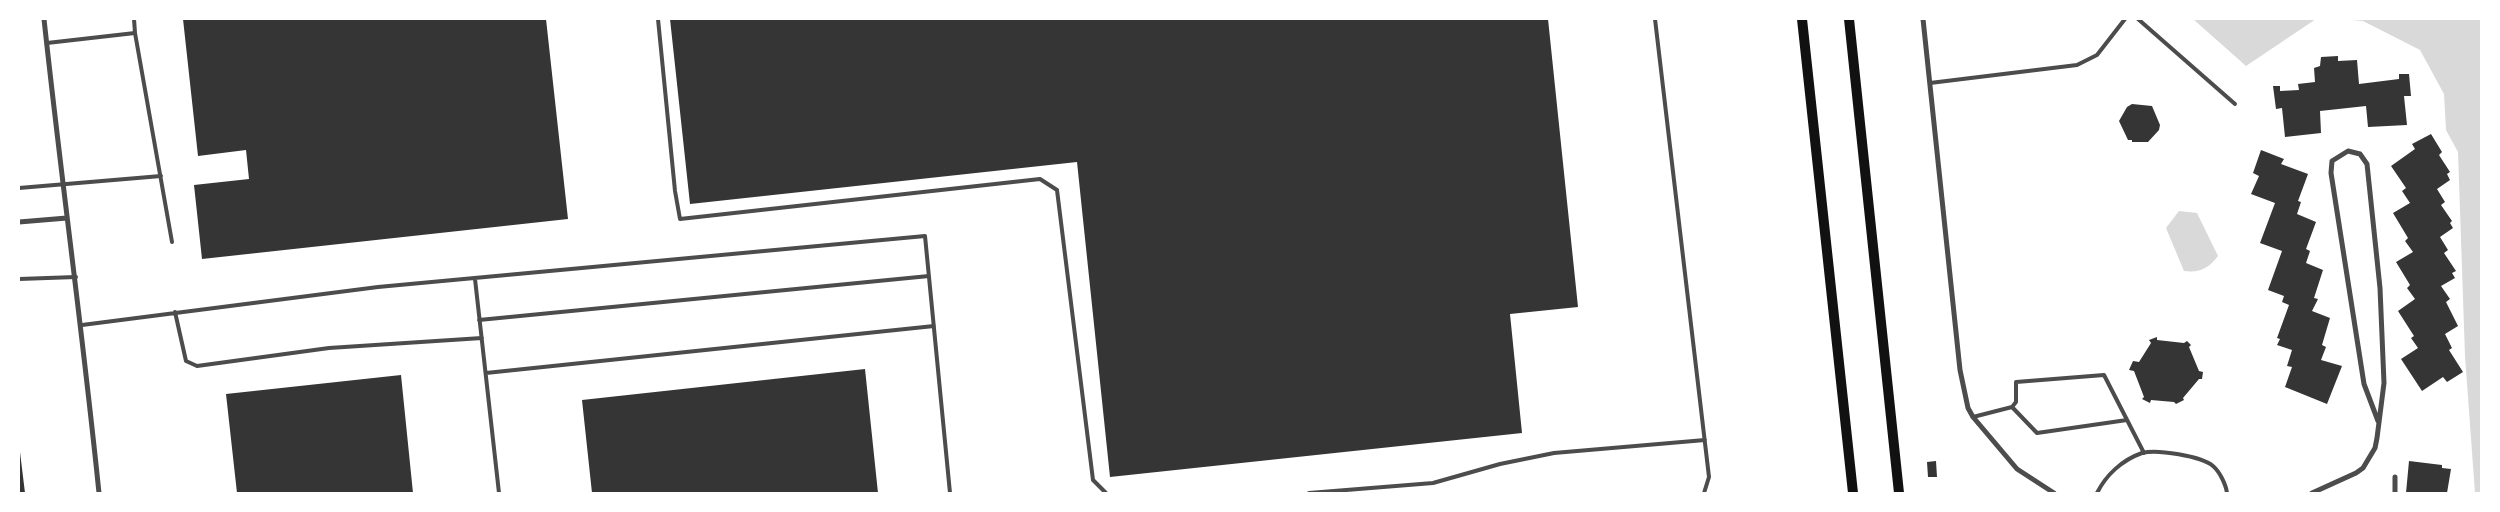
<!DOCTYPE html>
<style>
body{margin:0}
#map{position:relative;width:2500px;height:512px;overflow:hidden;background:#fff;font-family:"PT Serif",serif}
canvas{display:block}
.frame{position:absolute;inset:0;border:20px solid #fff;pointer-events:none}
</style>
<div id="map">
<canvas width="2500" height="512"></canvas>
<div class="frame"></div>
</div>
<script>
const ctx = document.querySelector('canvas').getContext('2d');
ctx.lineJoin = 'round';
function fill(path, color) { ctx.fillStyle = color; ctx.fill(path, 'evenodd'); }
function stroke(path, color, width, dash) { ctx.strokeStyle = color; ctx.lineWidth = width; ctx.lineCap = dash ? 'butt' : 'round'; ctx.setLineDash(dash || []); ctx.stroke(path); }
const water = new Path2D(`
 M2193,19h123l-70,47z
 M2340,19h141v474h-6l-10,-137 -7,-204 -12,-22 -2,-36 -24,-44 -57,-29z
 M2179,211l18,2 21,43c-9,12 -18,17 -34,15l-18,-43z`);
const building = new Path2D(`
 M183,19h363l22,200 -366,40 -8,-74 55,-6 -3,-29 -48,6z
 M670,19h878l30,288 -68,7 12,119 -412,44 -33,-315 -387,42z
 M2338,56v5l19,-1 2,24 40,-5v-5h10l2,22h-7l3,29 -39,2 -2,-21 -46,5 1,22 -36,4 -3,-29 -6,1 -3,-23h7v5l19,-1 -1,-6 17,-2 -1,-14 6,-2 1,-9z
 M2132,104l20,2 8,19 -1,5 -11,12h-16v-2h-4l-9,-19 8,-14z
 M2431,134l11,18 -3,3 11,17 -3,2 3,6 -13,9 8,13 -4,3 11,16 -2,2 3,5 -13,9 8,13 -4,3 12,18 -4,2 3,5 -14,8 9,13 -4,3 12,24 -13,8 7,14 -3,2 14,22 -16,10 -4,-5 -21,14 -21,-32 17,-11 -7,-10 3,-2 -16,-25 17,-12 -8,-11 3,-3 -14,-23 17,-10 -8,-11 3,-3 -15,-25 17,-10 -8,-12 4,-3 -15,-22 24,-17 -3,-5z
 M2261,150l23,9 -3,5 27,10 -10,27 3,1 -4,12 19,8 -10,27 4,2 -4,12 17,7 -9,28 4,1 -6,12 18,7 -8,27 4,2 -5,13 21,6 -15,38 -42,-17 7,-20 -5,-1 5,-16 -15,-5 3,-6 -3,-1 12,-33 -7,-3 2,-6 -16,-6 14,-39 -22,-8 15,-40 -24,-9 8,-18 -6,-3z
 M2157,337v3l27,3 3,-2 4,4 -2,2 10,24 4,1 -1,7h-3l-16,19 1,2 -8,4 -2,-2 -23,-2 -1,3 -8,-4 2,-2 -10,-26 -5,-1 4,-9 6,1 12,-19 -2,-3z
 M865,369l13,124h-286l-10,-93z
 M401,375l12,118h-176l-11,-99z
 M19,452h1l5,41h-6z
 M1936,461l1,16h-9l-1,-15z
 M2409,461l33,4v3l9,1 -4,24h-41z`);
const service = new Path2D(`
 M134,19l1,14
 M658,19l17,172 5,28 360,-40 17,11 36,290 13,13
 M1655,19l54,458 -5,16
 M2138,19l97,85
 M47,43l88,-10 37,209
 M1930,83l147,-18 20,-10 28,-36
 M19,188l142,-12
 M19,279l57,-2
 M475,279l24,214
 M175,312l11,49 11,5 132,-18 153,-10
 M479,320l450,-44
 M82,325l296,-38 547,-51 25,257
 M486,373l448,-47
 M2012,407l25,26 90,-13
 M1973,417l39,-10 4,-5v-20l88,-7 40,78
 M1309,493l124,-10 67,-19 54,-11 151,-13
 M2097,493c9,-18 25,-33 45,-40 15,-4 59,3 71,13 7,6 13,19 14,27`);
const minor = new Path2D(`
 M44,19c17,158 39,316 55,474
 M1923,19l37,351 8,38 5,9 44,52 37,24
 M19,222l48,-4
 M2312,493l44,-20 7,-5 12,-20 2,-10 7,-55 -4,-95 -13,-124 -7,-10 -12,-3 -16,10 -1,12 33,211 14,37
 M2395,493v-16`);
const secondary = new Path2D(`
 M1802,19l51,474
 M1849,19l50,474`);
fill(water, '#d9d9d9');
fill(building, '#353535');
stroke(service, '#4c4c4c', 4);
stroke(minor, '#4c4c4c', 5);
stroke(secondary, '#111', 10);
</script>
